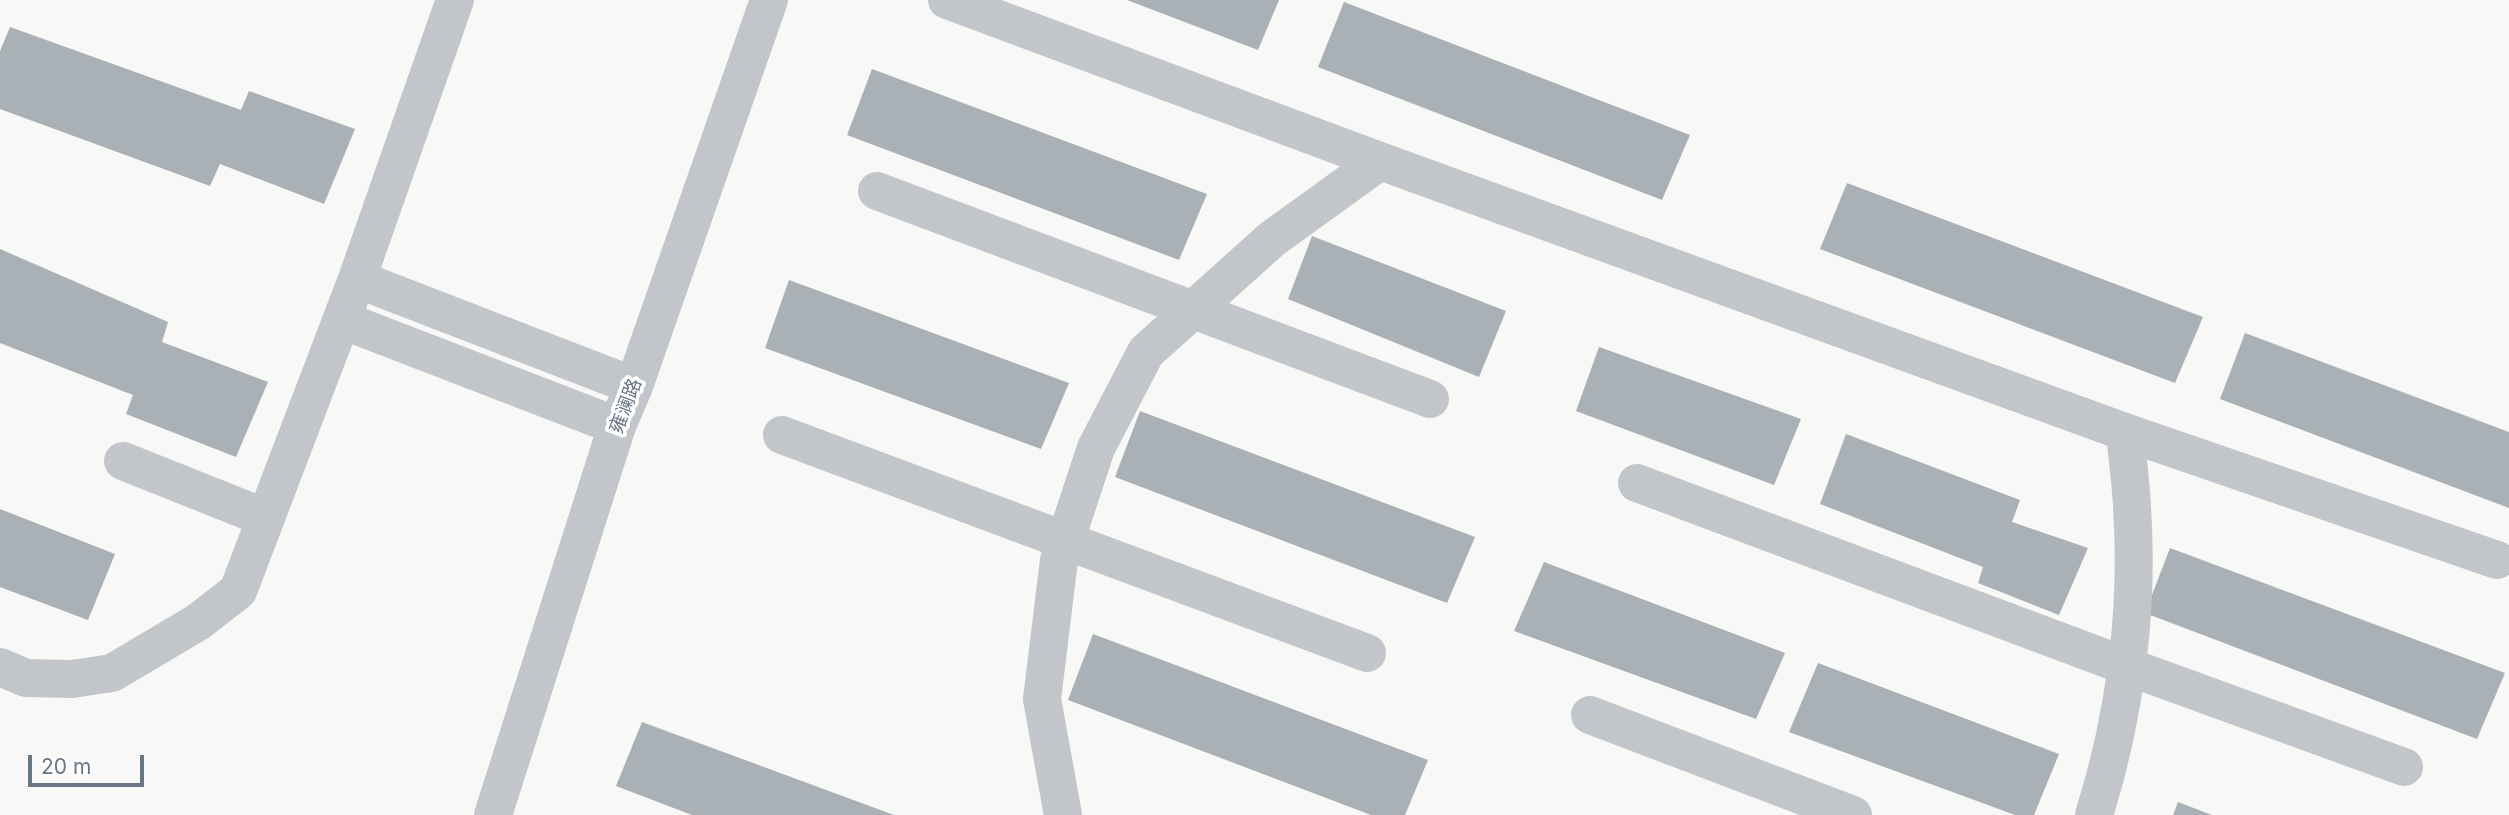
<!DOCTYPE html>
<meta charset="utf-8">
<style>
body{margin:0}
#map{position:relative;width:2509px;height:815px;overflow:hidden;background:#f8f8f6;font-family:Inter,sans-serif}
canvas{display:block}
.scale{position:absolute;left:28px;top:755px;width:116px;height:32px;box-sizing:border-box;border:4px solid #697685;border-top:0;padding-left:9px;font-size:21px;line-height:24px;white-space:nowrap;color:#697685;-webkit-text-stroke:5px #fff;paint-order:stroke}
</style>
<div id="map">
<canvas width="2509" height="815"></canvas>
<div class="scale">20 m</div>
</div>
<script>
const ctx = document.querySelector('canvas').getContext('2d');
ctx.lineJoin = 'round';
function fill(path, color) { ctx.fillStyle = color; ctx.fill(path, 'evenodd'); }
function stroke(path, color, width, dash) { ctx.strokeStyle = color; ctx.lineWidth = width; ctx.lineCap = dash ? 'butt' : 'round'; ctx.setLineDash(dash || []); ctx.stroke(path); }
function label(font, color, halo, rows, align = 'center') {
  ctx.font = font + ' Inter,"Noto Sans SC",sans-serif'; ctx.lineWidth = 7; ctx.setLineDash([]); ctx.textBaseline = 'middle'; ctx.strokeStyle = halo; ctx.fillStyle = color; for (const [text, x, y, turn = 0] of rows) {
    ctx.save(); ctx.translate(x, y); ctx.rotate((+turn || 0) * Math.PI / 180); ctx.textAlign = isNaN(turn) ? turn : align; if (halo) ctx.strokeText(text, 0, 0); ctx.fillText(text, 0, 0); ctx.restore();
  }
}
const building = new Path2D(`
 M1127,0h152l-21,50z
 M1344,2l346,133 -28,65 -344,-133z
 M10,27l231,83 8,-19 106,38 -31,75 -104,-40 -10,22 -210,-77v-58z
 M872,69l335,125 -28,66 -332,-125z
 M1847,183l356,134 -28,66 -355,-134z
 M1312,236l194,75 -27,66 -191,-78z
 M0,249l168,73 -6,20 106,40 -32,75 -110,-43 7,-19 -133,-52z
 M789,280l280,103 -28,66 -276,-101z
 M2245,333l264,99v76l-289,-109z
 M1599,347l202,72 -27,66 -198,-74z
 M1140,411l335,126 -28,66 -332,-126z
 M1846,434l174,66 -8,22 76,26 -29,67 -81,-32 5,-16 -163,-63z
 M0,509l115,45 -27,66 -88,-33z
 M2170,548l335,125 -28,66 -332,-126z
 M1544,562l241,91 -29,66 -242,-88z
 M1093,634l335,126 -23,55h-34l-303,-115z
 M1818,663l241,91 -25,61h-19l-226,-83z
 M642,722l252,93h-202l-76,-29z
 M2178,802l34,13h-39z`);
const minor = new Path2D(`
 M947,0l433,161 745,271 372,128
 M877,191l553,208
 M357,279l277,107
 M342,320l275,106
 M782,435l585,218
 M123,461l143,57
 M1637,483l489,183 278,101
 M0,667l26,11 46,1 40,-6 86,-51 40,-31 119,-312 98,-279
 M1590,715l263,100
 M493,815l124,-389 17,-40 135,-386
 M1063,815l-21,-116 17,-139 37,-112 50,-96 126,-113 108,-78
 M2094,815c31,-98 45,-205 38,-308 -1,-25 -5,-50 -7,-75`);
const streetNames = [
 ["雍澜路",626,406,-69]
];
fill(building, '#a9b0b6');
stroke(minor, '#c2c5c9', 38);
label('19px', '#697685', '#fff', streetNames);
</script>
